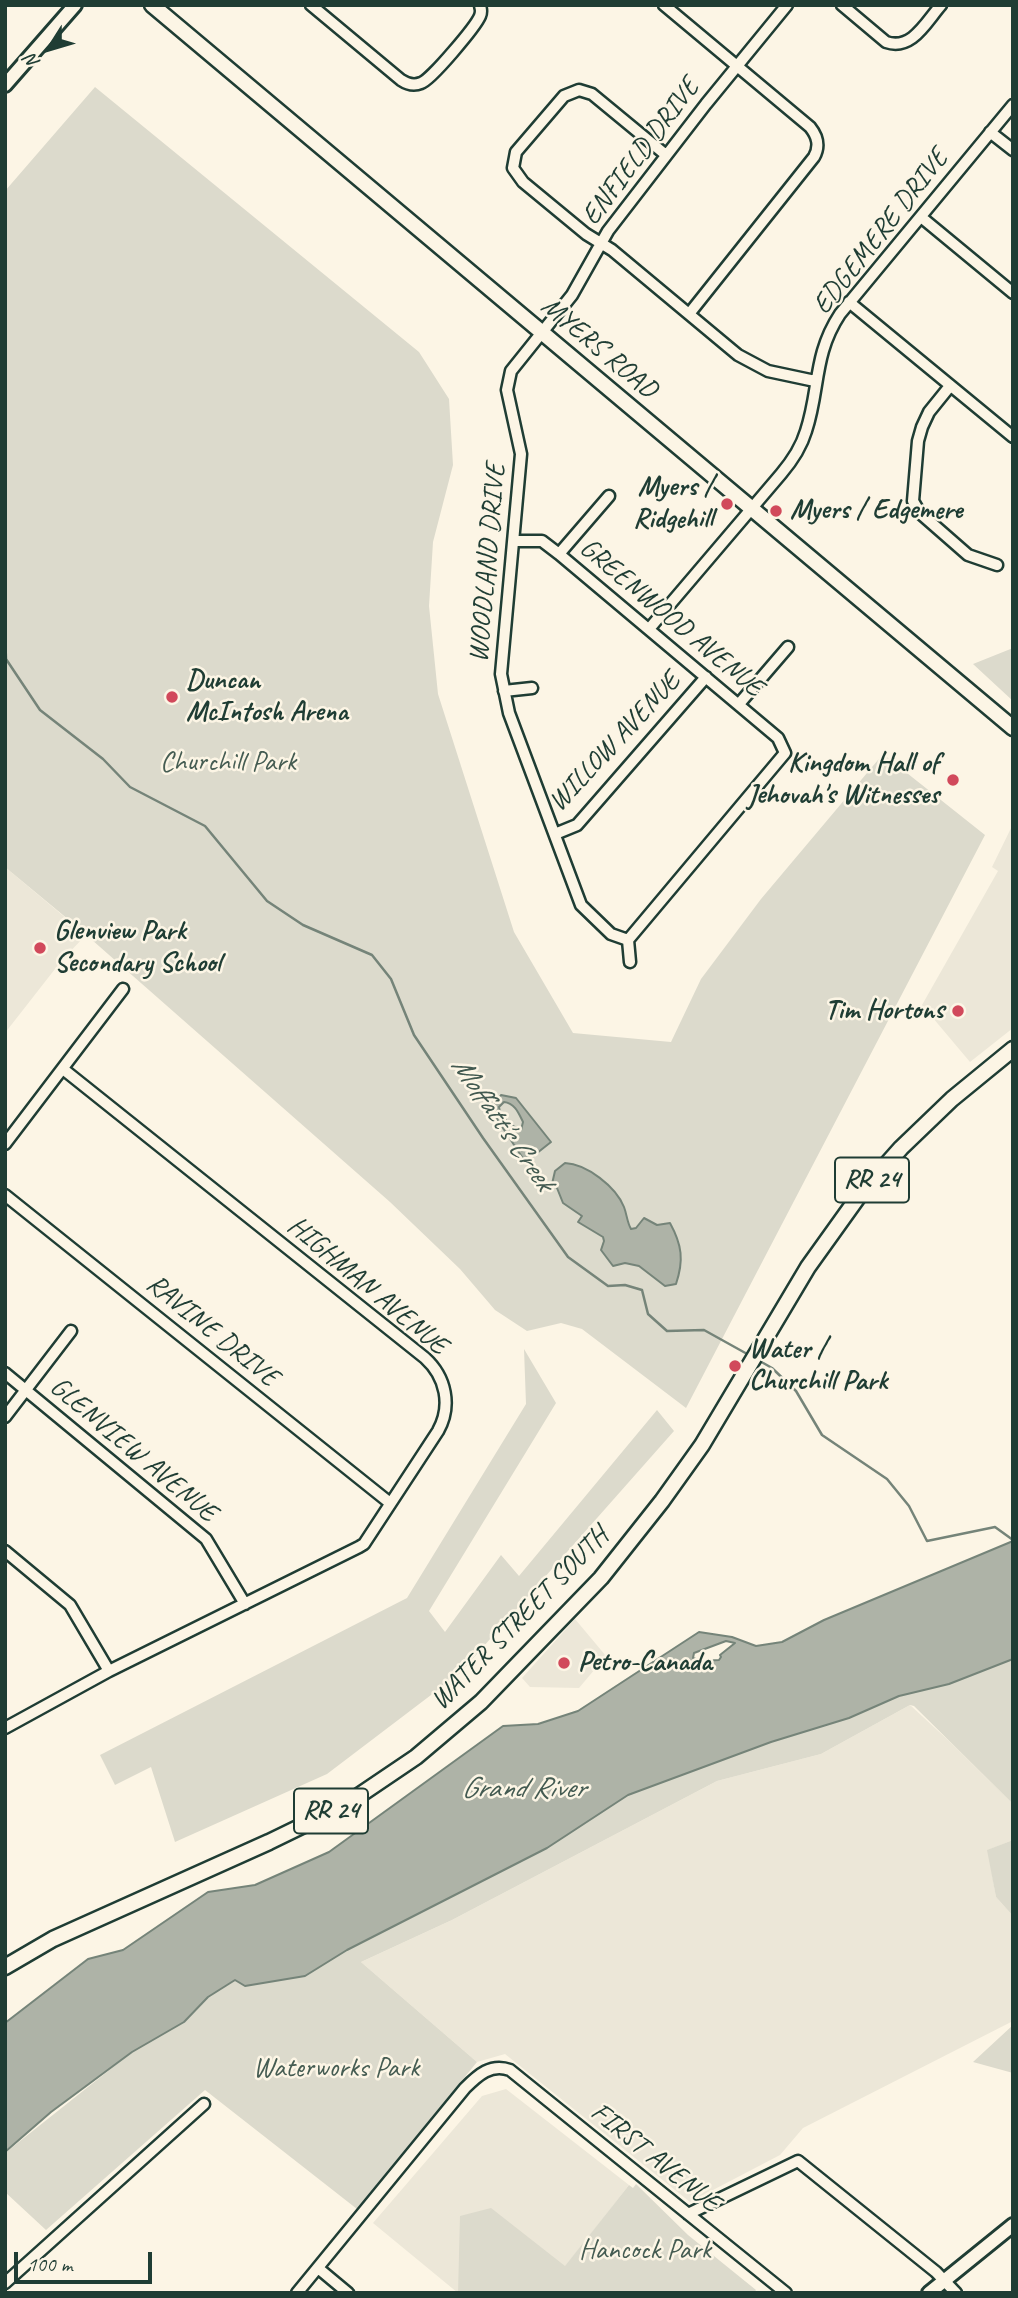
<!DOCTYPE html>
<style>
body{margin:0}
#map{position:relative;width:1018px;height:2298px;overflow:hidden;background:#fcf5e5;font-family:Caveat,sans-serif}
canvas{display:block}
.frame{position:absolute;inset:0;border:7px solid #1f3d34;pointer-events:none}
.north{position:absolute;left:14px;top:14px;width:70px;height:70px;-webkit-text-stroke:5px #fcf5e5;paint-order:stroke;rotate:233deg;font-size:19px;font-weight:700;line-height:28px;text-align:center;color:#1f3d34}
.north::after{content:'';display:block;margin:auto;width:24px;height:32px;background:#1f3d34;clip-path:polygon(50% 0,100% 100%,50% 72%,0 100%)}
.scale{position:absolute;left:14px;top:2252px;width:138px;height:32px;box-sizing:border-box;border:4px solid #1f3d34;border-top:0;padding-left:9px;font-size:21px;line-height:24px;white-space:nowrap;color:#1f3d34;-webkit-text-stroke:5px #fcf5e5;paint-order:stroke}
</style>
<div id="map">
<canvas width="1018" height="2298"></canvas>
<div class="frame"></div>
<div class="north">N</div>
<div class="scale">100 m</div>
</div>
<script>
const ctx = document.querySelector('canvas').getContext('2d');
ctx.lineJoin = 'round';
function fill(path, color) { ctx.fillStyle = color; ctx.fill(path, 'evenodd'); }
function stroke(path, color, width, dash) { ctx.strokeStyle = color; ctx.lineWidth = width; ctx.lineCap = dash ? 'butt' : 'round'; ctx.setLineDash(dash || []); ctx.stroke(path); }
function label(font, color, halo, rows, align = 'center') {
  ctx.font = font + ' Caveat,sans-serif'; ctx.lineWidth = 5; ctx.setLineDash([]); ctx.textBaseline = 'middle'; ctx.strokeStyle = halo; ctx.fillStyle = color; for (const [text, x, y, turn = 0] of rows) {
    ctx.save(); ctx.translate(x, y); ctx.rotate((+turn || 0) * Math.PI / 180); ctx.textAlign = isNaN(turn) ? turn : align; if (halo) ctx.strokeText(text, 0, 0); ctx.fillText(text, 0, 0); ctx.restore();
  }
}
const built = new Path2D(`
 M1013,824v204l-43,34 -48,-57 76,-134 -6,-4z
 M5,867l81,68 -24,25 -57,73z
 M575,1619l31,37 -27,32 -49,-1 -8,-9z
 M910,1705l38,35 65,64v36l-25,10 8,47 17,19v105l-210,107 -23,27 -90,47 -185,-148 -28,8 -116,-100 91,-42 265,-139 104,-27z
 M506,2089l123,96 -64,82 -107,26 -85,-70 109,-127z`);
const green = new Path2D(`
 M95,87l324,265 30,47 4,66 -20,77 -4,64 9,88 76,238 59,101 98,9 30,-63 60,-80 122,-145 102,81 -299,573 -104,-79 -21,-6 -34,8 -32,-21 -35,-41 -70,-67 -315,-277 -70,-58v-676z
 M1013,648v53l-40,-37z
 M524,1349l32,54 -127,208 16,21 56,-77 18,21 138,-166 17,21 -214,242 -133,101 -152,68 -24,-75 -36,18 -15,-30 307,-157 119,-194z
 M1013,1659v145l-99,-98 -4,-1 -89,49 -104,27 -265,139 -91,42 116,100 -120,147 -152,-119 -159,140 -41,-38v-39l127,-101 52,-30 24,-25 27,-17 70,-5 42,-25 200,-102 81,-53 143,-53 78,-24 50,-22 50,-12z
 M1013,1840v76l-17,-19 -9,-47z
 M1013,2025v48l-40,-11z
 M636,2184l52,51 68,55 -2,3h-296l2,-77 31,-8 74,58 64,-81 4,3z`);
const water = new Path2D(`
 M501,1095l15,3 35,44 -24,19 -5,-4 -31,-47zM504,1102c11,1 15,12 19,20l-2,8c-10,-4 -21,-12 -22,-23z
 M565,1163c22,1 51,24 59,44 3,8 3,15 7,22l5,-1 8,-10 13,7 13,-2c12,22 14,37 6,61l-11,2 -26,-20 -14,-3 -12,3 -12,-16 3,-9 -1,-4 -25,-15 4,-6 -19,-13 -6,-15 -5,-4 3,-13z
 M1013,1541v118l-64,25 -50,12 -50,22 -78,24 -143,53 -81,53 -200,102 -42,26 -60,10 -10,-6 -27,17 -24,25 -52,30 -81,60 -46,40v-129l83,-64 35,-9 85,-58 47,-7 74,-33 174,-126 35,-2 40,-13 121,-79 33,5 24,9 26,-4 42,-22zM726,1641l9,2 -15,12 1,2 -2,3 -17,1 -9,-3 1,-5z`);
const stream = new Path2D(`
 M5,632l1,27 34,51 63,49 27,28 75,39 62,75 36,24 69,30 19,24 23,56 69,103 85,119 40,29 17,-1 17,5 6,24 19,17 37,-1 45,25
 M758,1360l14,8 24,23 26,44 65,44 22,27 18,35 68,-14 18,13`);
const minor = new Path2D(`
 M311,5l90,75c6,4 13,6 20,3 10,-3 55,-57 59,-67 2,-5 1,-5 0,-11
 M664,5l146,122c8,10 10,19 4,30l-125,157
 M842,5l44,37c26,9 40,-20 55,-37
 M990,132l23,18
 M666,155l-74,-61 -13,-4 -15,6 -48,56 -3,16 10,14 63,52 26,16 126,105 30,16 47,10
 M921,217l92,76
 M849,302l164,135
 M950,386l-21,26 -7,15 -4,14 -5,60 7,12 48,42 29,10
 M515,541h27l17,13 219,184 7,15 -157,187 2,22
 M559,554l50,-58
 M649,629l132,-155c11,-13 20,-26 25,-43 14,-42 7,-76 34,-117l173,-209
 M504,691l28,-3
 M739,704l49,-57
 M555,834l22,-9 129,-148
 M628,940l-17,-6 -30,-29 -72,-192 -8,-39 20,-220 -14,-64 4,-19 61,-76 36,-64 98,-127 81,-99
 M5,1144l118,-155
 M5,1195l385,308
 M5,1373l201,166 39,65
 M5,1417l66,-86
 M5,1551l65,54 39,66
 M5,1728l104,-57 250,-124 5,-3 74,-113c14,-25 8,-54 -13,-73l-362,-289
 M688,2214l110,-53 138,111 20,21
 M318,2268l30,25
 M5,2283l199,-179
 M297,2293l168,-205c13,-13 26,-25 45,-18l276,223`);
const tertiary = new Path2D(`
 M5,85l70,-80
 M929,2293l84,-68`);
const secondary = new Path2D(`
 M152,5l861,723`);
const primary = new Path2D(`
 M5,1967l48,-28 216,-97 76,-37 71,-48 65,-55 120,-124 61,-77 40,-56 106,-178 53,-74 40,-45 51,-49 61,-50`);
const markers = [
 [727,504,7,"#d1495b"],
 [776,511,7,"#d1495b"],
 [172,697,7,"#d1495b"],
 [953,780,7,"#d1495b"],
 [40,948,7,"#d1495b"],
 [958,1011,7,"#d1495b"],
 [735,1366,7,"#d1495b"],
 [564,1663,7,"#d1495b"]
];
const shields = [
 [872,1180,74],
 [331,1811,74]
];
const shieldNames = [
 ["RR 24",872,1180],
 ["RR 24",331,1811]
];
const streetNames = [
 ["ENFIELD DRIVE",641,152,-53],
 ["EDGEMERE DRIVE",881,232,-52],
 ["MYERS ROAD",599,348,40],
 ["WOODLAND DRIVE",488,563,-85],
 ["GREENWOOD AVENUE",671,618,40],
 ["WILLOW AVENUE",615,742,-47],
 ["HIGHMAN AVENUE",367,1286,40],
 ["RAVINE DRIVE",212,1331,39],
 ["GLENVIEW AVENUE",133,1450,40],
 ["WATER STREET SOUTH",520,1619,-46],
 ["FIRST AVENUE",655,2158,39]
];
const poiNames = [
 ["Myers /",713,488,"right"],
 ["Ridgehill",713,520,"right"],
 ["Myers / Edgemere",790,511],
 ["Duncan",186,681],
 ["McIntosh Arena",186,713],
 ["Kingdom Hall of",939,764,"right"],
 ["Jehovah's Witnesses",939,796,"right"],
 ["Glenview Park",54,932],
 ["Secondary School",54,964],
 ["Tim Hortons",944,1011,"right"],
 ["Water /",749,1350],
 ["Churchill Park",749,1382],
 ["Petro-Canada",578,1663]
];
const parkNames = [
 ["Churchill Park",228,763],
 ["Waterworks Park",336,2069],
 ["Hancock Park",645,2251]
];
const waterNames = [
 ["Moffatt's Creek",502,1124,55],
 ["Grand River",523,1789]
];
fill(built, '#ece7d8');
fill(green, '#dcdacc');
fill(water, '#aeb3a7');
stroke(water, '#758479', 2);
stroke(stream, '#758479', 2.5);
stroke(minor, '#1f3d34', 15);
stroke(tertiary, '#1f3d34', 18);
stroke(secondary, '#1f3d34', 19);
stroke(primary, '#1f3d34', 19);
stroke(minor, '#fcf5e5', 10);
stroke(tertiary, '#fcf5e5', 12);
stroke(secondary, '#fcf5e5', 14);
stroke(primary, '#fcf5e5', 14);
for (const [x, y, r, color] of markers) { const dot = new Path2D(); dot.arc(x, y, r, 0, 2 * Math.PI); ctx.fillStyle = color; ctx.fill(dot); stroke(dot, '#fcf5e5', 2.5); }
for (const [x, y, w] of shields) { const box = new Path2D(); box.roundRect(x - w / 2, y - 22.5, w, 45, 5); ctx.fillStyle = '#fcf5e5'; ctx.fill(box); stroke(box, '#1f3d34', 2); }
label('bold 26px', '#1f3d34', null, shieldNames);
label('28px', '#1f3d34', '#fcf5e5', streetNames);
label('bold 28px', '#1f3d34', '#fcf5e5', poiNames, 'left');
label('28px', '#455c52', '#fcf5e5', parkNames);
label('italic 30px', '#435a51', '#fcf5e5', waterNames);
</script>
